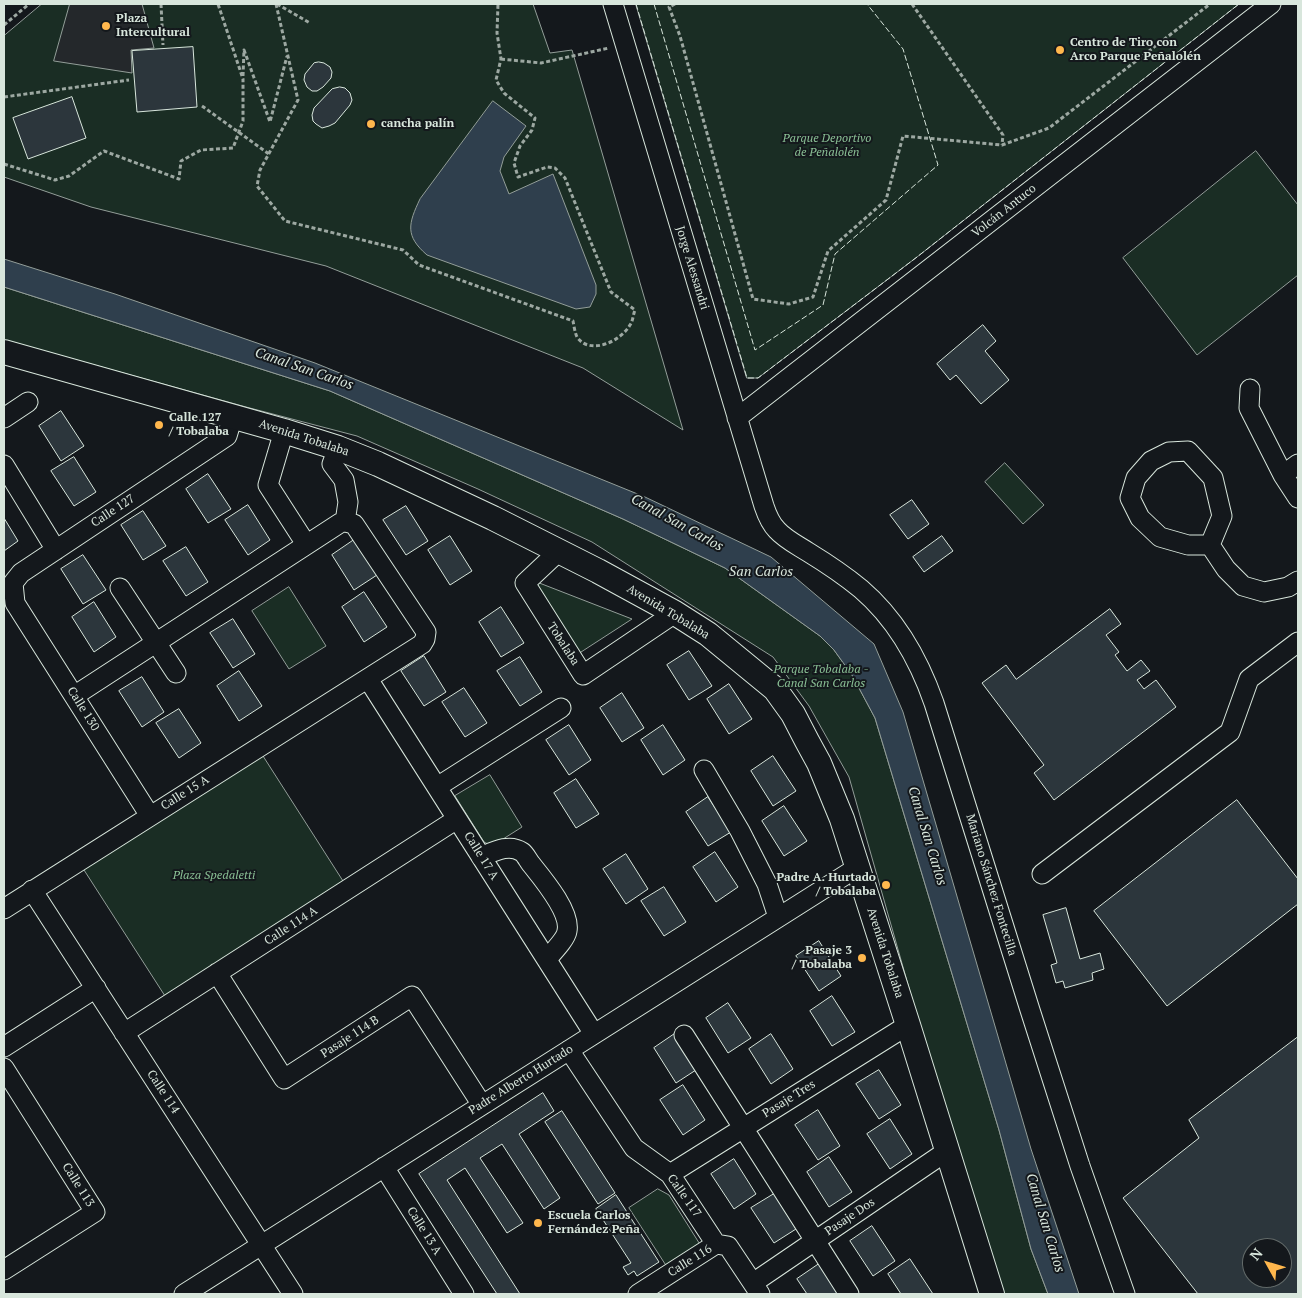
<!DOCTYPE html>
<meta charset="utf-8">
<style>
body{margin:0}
#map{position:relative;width:1302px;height:1298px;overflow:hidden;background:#14181c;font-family:"PT Serif",serif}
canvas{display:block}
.frame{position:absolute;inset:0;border:5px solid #d8e6dc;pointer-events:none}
.north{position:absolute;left:1242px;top:1238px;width:50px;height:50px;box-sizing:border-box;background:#14181c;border:1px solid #626a69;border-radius:50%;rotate:309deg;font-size:14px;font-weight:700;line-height:20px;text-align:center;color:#d8e6dc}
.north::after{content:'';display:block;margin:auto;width:18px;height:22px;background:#ffb74d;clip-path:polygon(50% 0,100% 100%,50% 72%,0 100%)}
</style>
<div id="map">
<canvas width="1302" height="1298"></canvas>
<div class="frame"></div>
<div class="north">N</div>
</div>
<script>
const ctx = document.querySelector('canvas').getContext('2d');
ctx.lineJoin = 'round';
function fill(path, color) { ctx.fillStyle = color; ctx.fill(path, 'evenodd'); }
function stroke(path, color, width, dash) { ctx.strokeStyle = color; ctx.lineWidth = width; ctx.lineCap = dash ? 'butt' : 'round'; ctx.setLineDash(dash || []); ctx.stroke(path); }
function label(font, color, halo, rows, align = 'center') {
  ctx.font = font + ' "PT Serif",serif'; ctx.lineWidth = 4; ctx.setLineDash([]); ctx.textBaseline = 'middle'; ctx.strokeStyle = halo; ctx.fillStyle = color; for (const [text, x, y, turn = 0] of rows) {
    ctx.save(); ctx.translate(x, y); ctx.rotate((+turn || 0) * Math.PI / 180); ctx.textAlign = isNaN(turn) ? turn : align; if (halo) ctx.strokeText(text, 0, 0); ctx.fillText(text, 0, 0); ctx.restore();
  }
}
const green = new Path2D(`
 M42,4h491l17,49 22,-3 111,380 -100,-62 -257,-102 -235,-59 -87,-30v-141z
 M636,4h603l-322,253 -159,121h-11z
 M1256,151l42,54v70l-101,80 -74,-97z
 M4,287l326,104 293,128 102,49 95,68 14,14 18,25 23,43 124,412 32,119 17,45h-48l-43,-137 -108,-380 -40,-71 -36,-49 -181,-115 -114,-53 -121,-53 -111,-29 -242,-67z
 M1005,463l39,42 -21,19 -38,-42z
 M529,579l103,40 -54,35z
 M289,587l37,59 -37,23 -37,-58z
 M263,756l80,125 -178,115 -81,-126z
 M490,775l32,52 -30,19 -8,-4 -29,-46z
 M658,1189l11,6 32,51 -34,21 -38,-59z`);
const parking = new Path2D(`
 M70,4h72l12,44 -23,2 1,23 -78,-12z`);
const water = new Path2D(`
 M493,101l33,25 -22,31 -4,14 9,23 44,-20 43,111v9l-6,13 -14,2 -149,-54c-22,-19 -19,-31 -7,-56z
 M4,259l111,35 200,69 330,134 126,60 103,87 29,68 128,437 48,145h-31l-17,-45 -32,-119 -124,-412 -23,-43 -18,-25 -14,-14 -95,-68 -102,-49 -293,-128 -326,-104z`);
const building = new Path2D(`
 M193,47l4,60 -60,5 -5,-61z
 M319,62l5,1 6,4 2,5 -1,6 -8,9 -6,4h-5l-5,-4 -3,-7 1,-6 9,-11z
 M340,87l5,1 5,5 2,7 -2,5 -15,18 -6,3 -7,2 -6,-4 -3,-3 -1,-6 2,-7 18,-19z
 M72,97l14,41 -58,21 -15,-41z
 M983,325l13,16 -11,10 24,29 -28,24 -25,-29 -6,5 -13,-16z
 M61,411l23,35 -23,15 -22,-35z
 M74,457l22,35 -22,14 -23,-35z
 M208,474l23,35 -23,14 -22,-34z
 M912,500l17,24 -21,15 -18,-24z
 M248,505l22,35 -22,15 -23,-35z
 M406,506l22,35 -22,14 -23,-35z
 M143,511l23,35 -23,14 -22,-35z
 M4,518l14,23 -14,10z
 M450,536l22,35 -22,14 -22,-35z
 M942,536l11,15 -29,21 -11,-15z
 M354,540l23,35 -23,15 -22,-35z
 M186,547l22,35 -22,14 -23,-35z
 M83,555l23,35 -23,14 -22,-35z
 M364,592l23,35 -23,15 -22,-35z
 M94,602l22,35 -22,15 -22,-35z
 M501,607l23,36 -23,14 -22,-35z
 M1110,609l11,15 -15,11 13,17 -4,3 12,16 14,-11 9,11 -13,9 7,9 12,-9 20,27 -122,93 -20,-27 10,-8 -62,-82 24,-18 10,14z
 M233,619l22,35 -22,14 -23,-35z
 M689,651l23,35 -23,14 -22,-35z
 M424,656l22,36 -22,14 -23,-35z
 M520,657l22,35 -22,14 -23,-35z
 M239,671l23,35 -23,15 -22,-35z
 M142,677l22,35 -22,15 -23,-36z
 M729,684l23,35 -23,15 -22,-35z
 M464,688l23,35 -22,14 -23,-35z
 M622,693l22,35 -22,14 -22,-34z
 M179,709l22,34 -22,15 -23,-35z
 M569,725l22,35 -22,15 -23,-35z
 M663,725l22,35 -22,15 -22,-35z
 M773,756l23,35 -23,15 -22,-35z
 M576,779l23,35 -23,14 -22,-35z
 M708,797l23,35 -23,14 -22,-34z
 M1237,800l61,79v25l-131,102 -73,-95z
 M784,806l23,35 -23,15 -22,-35z
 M715,852l23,35 -22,15 -23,-35z
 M626,854l22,35 -22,15 -23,-35z
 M664,887l22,35 -22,14 -23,-35z
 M1066,908l14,51 20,-6 4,16 -12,4 1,7 -28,8 -2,-7 -7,2 -5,-18 6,-2 -14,-48z
 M819,941l22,35 -22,15 -23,-35z
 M832,996l23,36 -23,14 -22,-35z
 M728,1003l23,35 -23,15 -22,-35z
 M676,1033l23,35 -23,15 -22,-35z
 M771,1034l22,35 -22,15 -22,-35z
 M1298,1037v257h-100l-75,-96 76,-60 -10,-18zM1252,1248h30v30h-30z
 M879,1070l22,35 -22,14 -23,-35z
 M683,1085l22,35 -22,15 -23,-35z
 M543,1093l11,18 -35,23 41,64 -16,11 -42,-65 -22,14 43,65 -16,10 -42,-65 -18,12 73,114h-23l-78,-120z
 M818,1110l22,36 -22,14 -23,-35z
 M562,1111l53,82 -17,11 -53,-82z
 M890,1119l22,35 -22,15 -23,-35z
 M829,1157l23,35 -23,15 -22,-35z
 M734,1159l22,35 -22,15 -23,-35z
 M774,1194l22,35 -22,14 -23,-35z
 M616,1195l43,67 -22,14 -3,-5 -6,4 -5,-8 8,-4 -35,-54z
 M872,1226l23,35 -22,15 -23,-35z
 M910,1259l23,35h-32l-13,-20z
 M819,1264l19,30h-31l-10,-15z`);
const path = new Path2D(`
 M161,4l2,41
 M276,4l22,96 -38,70 -3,16 28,35 118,29 16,15 154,56c1,5 2,12 4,16 13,19 44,4 53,-12 3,-4 3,-10 5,-15l-24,-18 -46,-114 -10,-10 -8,-1 -29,10 -4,-14 6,-17 12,-16 3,-12 -31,-25 -8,-13 5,-21 -4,-26 1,-29
 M277,4l33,19
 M675,4l-6,3 11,29 73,263 36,5 24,-7 15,-46 58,-51 17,-64 99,9 47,-17 161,-124
 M912,4l91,131 -1,10
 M4,25l25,-21
 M501,59l40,4 68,-15
 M243,76l1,-26 26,72 17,-66
 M4,97l125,-17
 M202,106l67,48
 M4,164l51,16 14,-4 35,-25 75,28 2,-18 20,-11 32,-2 10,-27v-42l-25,-75`);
const minor = new Path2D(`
 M613,4l151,502c3,9 6,17 13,24 8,9 20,15 31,22 18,11 36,23 53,37 35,30 58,71 73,114l96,307 50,156 45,128
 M1250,389l-1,19 34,67 15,23
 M4,418l24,-16
 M737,418l534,-414
 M284,431l-16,54 38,59
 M338,448l-6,16 12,16 4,22 -3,20
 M1188,451l25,27 9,38 -12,29h-22l-28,-8 -20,-19 -10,-20 6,-20 15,-17 18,-9z
 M4,465l52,85
 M1283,475l15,-11
 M1210,545l16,24 17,17 21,6 24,-5 10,-6
 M558,552l-33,31 58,92 92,-62
 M120,588l56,85
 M368,679l226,355
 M704,770l36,61 27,53 11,33
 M437,787l124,-79
 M150,816l-135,-213 -2,-20 8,-10 206,-137 6,-20
 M481,857c12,-5 28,-14 41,-5 3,2 6,8 9,12 12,15 40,48 36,67 -1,8 -15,22 -20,28
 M1042,874l188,-142 19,-53 49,-37
 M32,890l261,404
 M4,909l418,-265 3,-5 1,-7 -72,-108 -9,-2 -5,1 -266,173
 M217,973l67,106 128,-83 70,109
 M124,1033l333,-214
 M684,1035l165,259
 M4,1047l92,-59
 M569,1050l65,98 36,26 46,70 12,2 32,48
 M4,1068l91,144 -91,58
 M384,1167l80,127
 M670,1174l238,-149
 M753,1283l194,-132
 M184,1294l674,-427
 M638,1294l78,-50`);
const major = new Path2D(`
 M4,352l280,79 54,17 40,16 115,54 105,53 77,42 33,21 67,55 18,25 14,27 12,22 23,56 66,206 84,269`);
const fence = new Path2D(`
 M636,4l111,374h11l159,-121 322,-253
 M654,4l101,346 68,-45 12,-51 103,-89 -35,-116 -36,-45`);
const markers = [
 [106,26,5,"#ffb74d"],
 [1060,50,5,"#ffb74d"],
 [371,124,5,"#ffb74d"],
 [159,425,5,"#ffb74d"],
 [886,885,5,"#ffb74d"],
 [862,958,5,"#ffb74d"],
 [538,1223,5,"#ffb74d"]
];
const poiNames = [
 ["Plaza",116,19],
 ["Intercultural",116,33],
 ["Centro de Tiro con",1070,43],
 ["Arco Parque Peñalolén",1070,57],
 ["cancha palín",381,124],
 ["Calle 127",169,418],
 ["/ Tobalaba",169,432],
 ["Padre A. Hurtado",876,878,"right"],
 ["/ Tobalaba",876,892,"right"],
 ["Pasaje 3",852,951,"right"],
 ["/ Tobalaba",852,965,"right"],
 ["Escuela Carlos",548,1216],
 ["Fernández Peña",548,1230]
];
const parkNames = [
 ["Parque Deportivo",827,139],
 ["de Peñalolén",827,153],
 ["Parque Tobalaba -",821,670],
 ["Canal San Carlos",821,684],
 ["Plaza Spedaletti",214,876]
];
const streetNames = [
 ["Volcán Antuco",1004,211,-38],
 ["Jorge Alessandri",692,268,73],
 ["Avenida Tobalaba",304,438,18],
 ["Calle 127",113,511,-33],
 ["Avenida Tobalaba",668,612,31],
 ["Tobalaba",563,644,57],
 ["Calle 130",83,709,58],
 ["Calle 15 A",185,793,-32],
 ["Calle 17 A",481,856,58],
 ["Mariano Sánchez Fontecilla",991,885,73],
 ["Calle 114 A",291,926,-33],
 ["Avenida Tobalaba",885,953,72],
 ["Pasaje 114 B",350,1037,-33],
 ["Padre Alberto Hurtado",521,1080,-32],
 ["Calle 114",163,1092,57],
 ["Pasaje Tres",789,1099,-32],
 ["Calle 113",78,1185,58],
 ["Calle 117",684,1196,55],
 ["Pasaje Dos",850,1217,-34],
 ["Calle 13 A",424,1231,58],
 ["Calle 116",690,1261,-32]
];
const waterNames = [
 ["Canal San Carlos",304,369,19],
 ["Canal San Carlos",677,523,29],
 ["San Carlos",761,572],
 ["Canal San Carlos",927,836,73],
 ["Canal San Carlos",1045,1223,73]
];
fill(green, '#1a2d24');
stroke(green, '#939e99', 1);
fill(parking, '#24282b');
stroke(parking, '#939e99', 1);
fill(water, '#2f3f4d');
stroke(water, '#939e99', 1);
fill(building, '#2c363c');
stroke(building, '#d8e6dc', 1);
stroke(minor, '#d8e6dc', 21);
stroke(major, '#d8e6dc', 26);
stroke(path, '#9da8a2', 3, [4, 2.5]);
stroke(minor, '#14181c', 19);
stroke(major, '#14181c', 24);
stroke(fence, '#d8e6dc', 1, [6, 2.5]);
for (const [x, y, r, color] of markers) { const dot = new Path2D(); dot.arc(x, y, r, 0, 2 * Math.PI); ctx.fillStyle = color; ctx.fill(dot); stroke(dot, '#14181c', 2); }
label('bold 12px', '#d8e6dc', '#14181c', poiNames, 'left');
label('italic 12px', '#8ac095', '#14181c', parkNames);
label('12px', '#d8e6dc', '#14181c', streetNames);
label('italic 14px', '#d8e6dc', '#14181c', waterNames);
</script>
